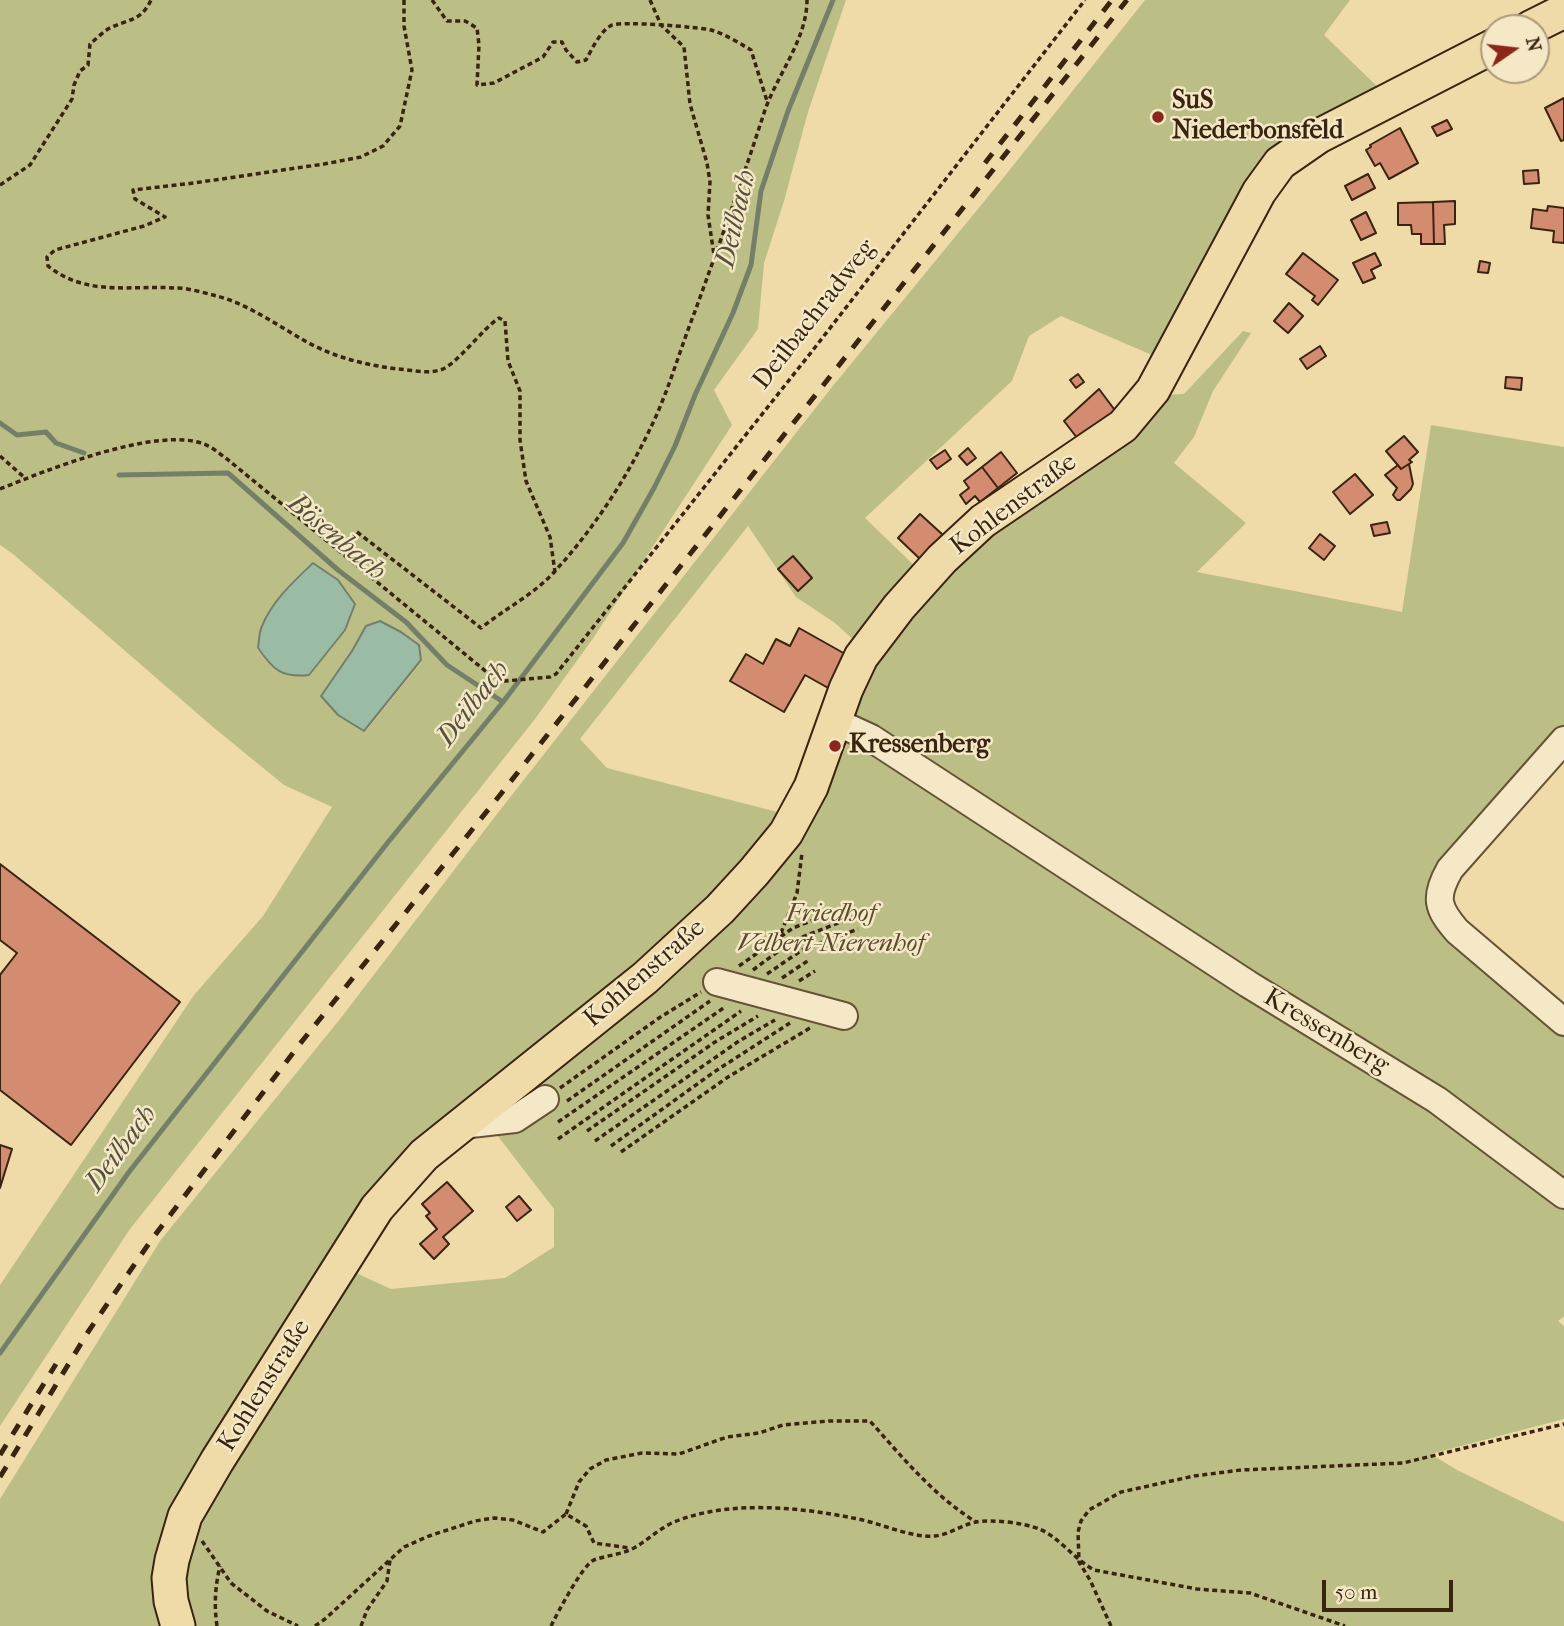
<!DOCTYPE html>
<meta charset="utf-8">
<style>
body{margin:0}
#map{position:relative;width:1564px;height:1626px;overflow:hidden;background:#efdba8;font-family:"IM FELL French Canon",serif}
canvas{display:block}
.north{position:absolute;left:1480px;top:14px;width:70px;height:70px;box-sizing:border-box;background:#f5e8c6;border:2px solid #aa9a7d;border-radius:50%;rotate:76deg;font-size:19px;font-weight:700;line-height:28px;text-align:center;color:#39240f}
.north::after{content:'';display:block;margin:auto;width:24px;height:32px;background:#8f2418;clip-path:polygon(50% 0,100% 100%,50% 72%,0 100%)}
.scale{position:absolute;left:1322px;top:1580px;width:131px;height:32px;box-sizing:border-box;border:4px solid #39240f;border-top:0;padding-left:9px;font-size:21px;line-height:24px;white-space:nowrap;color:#39240f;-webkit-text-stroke:5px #f5e8c6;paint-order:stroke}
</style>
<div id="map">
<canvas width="1564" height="1626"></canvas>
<div class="north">N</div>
<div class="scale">50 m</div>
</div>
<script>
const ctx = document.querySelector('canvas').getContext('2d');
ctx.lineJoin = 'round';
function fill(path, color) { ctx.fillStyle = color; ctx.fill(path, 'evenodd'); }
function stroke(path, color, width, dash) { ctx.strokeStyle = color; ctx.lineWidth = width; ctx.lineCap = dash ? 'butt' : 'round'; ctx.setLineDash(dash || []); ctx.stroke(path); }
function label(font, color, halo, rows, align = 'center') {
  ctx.font = font + ' "IM FELL French Canon",serif'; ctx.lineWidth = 5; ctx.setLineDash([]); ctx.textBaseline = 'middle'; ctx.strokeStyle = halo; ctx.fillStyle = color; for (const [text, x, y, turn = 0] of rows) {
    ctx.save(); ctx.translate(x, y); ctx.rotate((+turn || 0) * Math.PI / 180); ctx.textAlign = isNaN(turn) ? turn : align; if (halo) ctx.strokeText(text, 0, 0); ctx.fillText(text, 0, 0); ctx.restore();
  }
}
const green = new Path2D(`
 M0,0h846l-38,112 -24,89 -20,62 -6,66 -44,61 18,35 -138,212 -59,82 -405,510 -130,197v-141l194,-290 69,-79 69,-109 -48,-22 -71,-58 -200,-173 -13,-9zM313,562l25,18 17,24 -9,26 -36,45c-26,3 -38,-5 -53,-26 6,-38 27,-61 56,-87zM379,620l22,12 18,13 3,16 -57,71 -27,-17 -18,-19 32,-45 14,-25z
 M1145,0h205l-26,35 57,55 -108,66 -114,202 -98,-42 -32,20 -17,45 -147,137 55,53 -61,74 -24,-22 -39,-26 -48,-71 -168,213 27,29 178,46 -64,79 -296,247 -138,189 26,15 41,-72 37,17 114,-11 49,-31v-38l-67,-87 186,-149 170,-240 480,302 241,166v116l-6,4 6,5v93l-133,35 26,16 107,52v104h-1564v-127l160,-258 180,-222 157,-205 335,-427 168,-205z
 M1243,331l8,2 -38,58 -19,46 -20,26 72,60 -49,49 205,40 29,-187 133,22v288l-130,163 130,128v166l-714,-477 20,-50 81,-98 206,-172 27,-1z`);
const water = new Path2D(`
 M313,563l25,17 17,24 -10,26 -36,45c-27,3 -36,-5 -51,-27 1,-7 1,-16 4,-22 10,-25 32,-45 51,-63z
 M380,621l21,11 18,13 2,15 -57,71 -26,-16 -17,-19 31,-45 14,-25z`);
const stream = new Path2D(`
 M0,423l17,12 29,-3 10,11 28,10
 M119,475l109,-2 110,97 68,52 41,43 56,37
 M0,1353l129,-181 260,-331 114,-139 120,-159 31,-55 21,-42 20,-51 38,-82 18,-48 10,-74 27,-80 45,-111`);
const building = new Path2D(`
 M1564,98v42l-3,1 -16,-33z
 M1447,120l5,9 -15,7 -5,-9z
 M1400,128l18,35 -29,16 -9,-16 -5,3 -9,-16 5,-3 -1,-2z
 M1538,170l1,13 -15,1 -1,-13z
 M1368,174l7,14 -23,12 -7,-14z
 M1455,201v23l-11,1 1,19h-11l-1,-42z
 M1433,202l1,42h-13v-10h-9l-1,-9h-13v-22z
 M1548,206l16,2v35l-11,-1 1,-11 -23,-3 2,-19 14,2z
 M1366,212l10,21 -15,7 -10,-20z
 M1303,253l35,27 -20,25 -6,-5 3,-4 -29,-22z
 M1375,253l6,12 -10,5 4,8 -12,5 -10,-20z
 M1480,261l10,2 -2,10 -10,-1z
 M1289,303l14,13 -15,17 -14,-12z
 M1320,346l6,10 -19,13 -7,-10z
 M1078,374l6,8 -8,6 -6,-8z
 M1506,377l16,1 -1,12 -16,-2z
 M1099,389l18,24 -36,30 -17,-22z
 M1404,436l14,16 -9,8 3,2 -11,7 -15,-18z
 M968,448l8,10 -9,7 -8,-9z
 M945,450l6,9 -14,10 -7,-9z
 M1001,452l16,21 -19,15 -16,-21z
 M1409,464l4,20 -2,5 -11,11h-3l-4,-5 4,-7 -12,-13 13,-10 3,4z
 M982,467l16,21 -18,14 -5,-6 -9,8 -6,-9 9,-7 -5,-7z
 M1355,474l18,21 -23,19 -17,-22z
 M920,514l23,21 -23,24 -22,-21z
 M1387,522l3,11 -16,3 -3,-11z
 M1320,534l15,12 -11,14 -15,-12z
 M793,556l19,22 -14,13 -20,-22z
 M799,628l48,27 -17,34 -25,-14 -21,37 -54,-31 16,-27 17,10 13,-25 14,7z
 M0,864l180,138 -109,143 -71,-55v-115l17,-22 -17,-13z
 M0,1145l12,4 -12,39z
 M447,1182l26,29 -30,26 6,7 -15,15 -14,-15 17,-15 -11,-13 4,-3 -8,-9z
 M519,1196l12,14 -14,11 -11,-14z`);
const path = new Path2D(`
 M404,0v26l8,44 -12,56 -17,20 -22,11 -37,7 -130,19 -61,7 2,9 30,18 -21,9 -89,24 -8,7 1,9c39,31 82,19 128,22 13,0 28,5 41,8 33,9 61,30 90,46 29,16 59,23 91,27 14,1 29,5 42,1 16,-4 42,-41 59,-52l6,3 3,40 12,30v49l6,41 24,56 5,35
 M432,0l15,21h18l12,7 2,17 -2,40 17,-2 49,-26 10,-15h9l4,8 11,12 9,-2c6,-11 14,-29 26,-35 10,-4 87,2 99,5 14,4 28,13 40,20l16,51
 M650,0l11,25 23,22 6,57 17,59 3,19 -2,33 6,40
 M0,185l30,-20 42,-66 2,-14 6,-14 8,-6 2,-21c6,-5 12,-11 18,-15 19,-10 33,-7 43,-29
 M0,456l25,22
 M0,489c47,-19 156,-63 204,-45 8,3 16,10 23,15l267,219 11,3 45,-4 6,-3 257,-324 272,-350
 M340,551l17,-19 124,96c25,-20 54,-34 75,-58 41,-45 76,-100 101,-156 14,-32 24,-67 37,-100 24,-66 48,-133 70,-201 12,-37 43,-73 43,-113
 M781,933l16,-40 5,-40
 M739,966l54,-38 54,-21
 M753,970l39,-29 64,-25
 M767,974l35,-24 56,-21
 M782,978l27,-18
 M799,981l16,-10
 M560,1088l99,-70 42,-26
 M567,1101l143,-100
 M558,1122l167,-115
 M587,1131l128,-89 43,-26
 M558,1139l183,-128
 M595,1141l144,-100 36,-21
 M611,1146l103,-74 76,-49
 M621,1152l107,-75 82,-49
 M566,1514l13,-32 11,-13 16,-9 36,-7 37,1 48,-17 32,-4 24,-8 46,-4h41c33,37 64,75 106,101
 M202,1541l29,42 36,28 31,15
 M217,1626c-3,-21 -2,-39 3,-60
 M315,1626l10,-7 79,-72 25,-11 46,-15 19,-3 19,2 30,12 23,-18 20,12 8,17 36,5
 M361,1626l6,-16 20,-29 3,-21
 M551,1626c6,-12 32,-62 43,-66 13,-5 27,-5 40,-12 14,-8 26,-20 40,-26 54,-22 124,-15 179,-4 24,4 48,16 72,18 22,2 32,-10 51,-14 15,-3 49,1 63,7 19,7 35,30 55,41l103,19 53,4 95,33
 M1111,1626l-21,-46 -11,-18 -1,-30 3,-11 8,-11 32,-18 73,-16 47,-6 162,-7 161,-39`);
const minor = new Path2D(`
 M834,721l37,17 377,246 189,116 127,95
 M1564,740l-114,129c-16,28 -13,39 7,62l107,91
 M717,982l127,34
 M462,1125l53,-6 30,-20`);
const major = new Path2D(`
 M1530,28l34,-17
 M178,1626l-7,-25 -2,-23 3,-18 13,-44 32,-55 160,-253 47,-53 221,-177 75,-69 34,-37 32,-39 25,-46 35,-98 15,-32 38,-50 43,-48 41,-38 140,-95 30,-36 106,-198 21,-29 39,-27 175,-90`);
const rail = new Path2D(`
 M985,163l127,-163
 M0,1455l56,-91
 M0,1477l88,-145 64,-93 147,-194 201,-250 627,-795`);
const markers = [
 [1158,117,7,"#8f2418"],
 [835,746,7,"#8f2418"]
];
const poiNames = [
 ["SuS",1172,102],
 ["Niederbonsfeld",1172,132],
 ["Kressenberg",849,746]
];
const streetNames = [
 ["Deilbachradweg",815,315,-52],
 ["Kohlenstraße",1014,505,-37],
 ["Kohlenstraße",645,974,-41],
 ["Kressenberg",1326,1032,31],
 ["Kohlenstraße",265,1386,-58]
];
const parkNames = [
 ["Friedhof",831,915],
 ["Velbert-Nierenhof",831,945]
];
const waterNames = [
 ["Deilbach",737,219,-77],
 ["Bösenbach",336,538,40],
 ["Deilbach",474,704,-52],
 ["Deilbach",122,1149,-53]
];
fill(green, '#bcbf85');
fill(water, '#9abba4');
stroke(water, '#737f68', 2);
stroke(stream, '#737f68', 5);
fill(building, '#d38c70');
stroke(building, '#39240f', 2);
stroke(minor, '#665235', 30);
stroke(major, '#39240f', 37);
stroke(path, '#39240f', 3.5, [5, 3.5]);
stroke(minor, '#f5e8c6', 26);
stroke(major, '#efdba8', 33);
stroke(rail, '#39240f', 5, [12, 12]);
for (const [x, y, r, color] of markers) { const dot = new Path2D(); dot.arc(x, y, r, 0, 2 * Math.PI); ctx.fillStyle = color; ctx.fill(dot); stroke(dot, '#f5e8c6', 2.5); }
label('bold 26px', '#39240f', '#f5e8c6', poiNames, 'left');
label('26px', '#39240f', '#f5e8c6', streetNames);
label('italic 26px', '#5a4b2c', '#f5e8c6', parkNames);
label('italic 28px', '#56513c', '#f5e8c6', waterNames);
</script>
